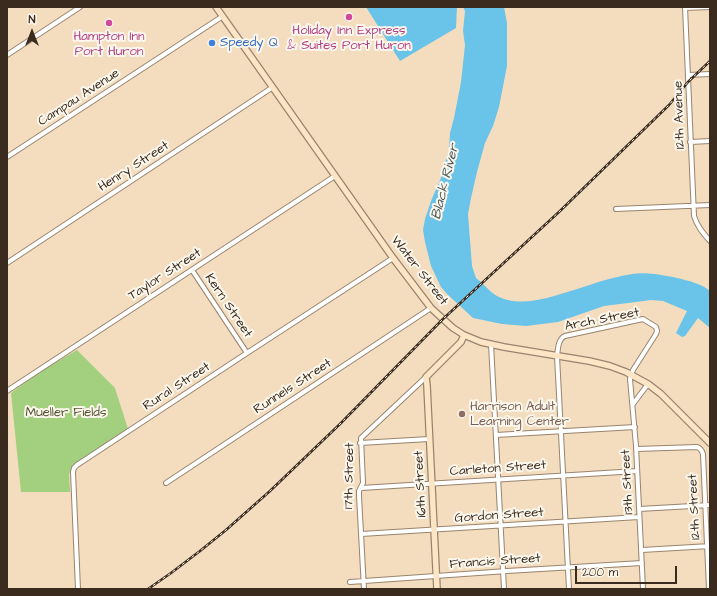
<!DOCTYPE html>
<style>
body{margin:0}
#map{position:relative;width:717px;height:596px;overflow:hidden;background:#f4ddbf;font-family:"Architects Daughter",sans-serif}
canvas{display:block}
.frame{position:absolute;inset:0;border:8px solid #3b2a1e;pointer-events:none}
.north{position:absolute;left:12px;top:12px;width:40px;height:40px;-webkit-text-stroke:3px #fbf7ec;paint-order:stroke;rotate:0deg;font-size:11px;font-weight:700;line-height:16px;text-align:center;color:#3b2a1e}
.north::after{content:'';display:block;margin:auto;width:14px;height:18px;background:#3b2a1e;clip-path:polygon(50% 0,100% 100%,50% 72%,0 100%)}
.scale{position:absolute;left:575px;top:566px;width:102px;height:18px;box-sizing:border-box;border:2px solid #3b2a1e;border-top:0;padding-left:5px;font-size:12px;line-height:14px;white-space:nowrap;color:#3b2a1e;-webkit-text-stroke:3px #fbf7ec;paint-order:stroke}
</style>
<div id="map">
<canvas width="717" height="596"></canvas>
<div class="frame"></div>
<div class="north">N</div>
<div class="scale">200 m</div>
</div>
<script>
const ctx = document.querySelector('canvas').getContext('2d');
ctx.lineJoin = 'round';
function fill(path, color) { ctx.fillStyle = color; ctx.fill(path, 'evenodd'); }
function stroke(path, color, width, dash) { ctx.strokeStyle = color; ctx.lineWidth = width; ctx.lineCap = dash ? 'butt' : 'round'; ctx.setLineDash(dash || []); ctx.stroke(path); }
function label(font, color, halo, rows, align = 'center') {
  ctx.font = font + ' "Architects Daughter",sans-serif'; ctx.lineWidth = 4; ctx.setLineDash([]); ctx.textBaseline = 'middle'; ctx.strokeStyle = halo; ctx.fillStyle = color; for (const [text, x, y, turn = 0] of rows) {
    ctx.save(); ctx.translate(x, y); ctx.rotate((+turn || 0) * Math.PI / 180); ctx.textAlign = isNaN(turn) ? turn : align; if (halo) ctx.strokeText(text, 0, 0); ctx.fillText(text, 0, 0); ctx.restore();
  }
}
const green = new Path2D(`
 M77,350l38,38 13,41 -55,38 -4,7 1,18h-49l-10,-99 27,-20z`);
const water = new Path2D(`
 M366,7h91l-1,21 -56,33z
 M463,7h41l3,16v43l-8,41 -6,19 -8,17 -8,29 -6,26 -3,16 4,52 4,12c12,9 15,18 32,22 13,3 26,1 39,-2 28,-7 57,-20 85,-24 14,-2 31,1 45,4 12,3 23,5 33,13v37l-12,-10 -13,18 -3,1 -6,-4 11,-22 -24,-10 -12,-1 -15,2 -32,4 -46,16 -32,4 -24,-2 -29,-6 -26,-24 -6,-7 -10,-21 -6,-24 -2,-12 2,-11 6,-18 10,-23 8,-28 1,-17 4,-15 7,-36 4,-37 -2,-14 2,-20z`);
const street = new Path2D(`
 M685,7l9,209c3,10 9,17 16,25
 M685,8l25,-1
 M7,55l73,-48
 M688,75l22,-1
 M690,142l20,-1
 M7,157l216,-141
 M616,209l94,-4
 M7,263l266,-176
 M192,270l55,83
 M491,344l13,245
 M7,391l328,-215
 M633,404l15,-20
 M496,435l139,-8
 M360,443l69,-4
 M636,449l61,-2c4,1 5,4 6,7l6,135
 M166,483l265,-175
 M361,488l276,-17
 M639,509l71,-4
 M361,534l278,-17
 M642,550l68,-4
 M350,582l157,-11 135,-8
 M78,589l-5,-117 1,-4 3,-3 170,-112 146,-95
 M364,589l-5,-93v-5l4,-8 -2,-45 65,-61
 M569,589l-12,-233c1,-7 1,-17 8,-20l78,-17 13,8 1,4 -1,3 -23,36 -2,5 -1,4 6,67 7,143`);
const secondary = new Path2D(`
 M216,7l177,251 38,50 12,11 10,9 11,7 17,7 23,5 85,14 21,5 16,6 22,12 13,10 49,49
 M437,589l-10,-203 -1,-9 35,-35 3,-7`);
const rail = new Path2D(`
 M148,589l23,-16 29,-22 26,-21 44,-39 70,-67 103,-105 117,-108 109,-106 19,-23 22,-21`);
const markers = [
 [349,17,4,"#d1479c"],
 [109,23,4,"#d1479c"],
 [212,43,4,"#3f7fe0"],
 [462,414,4,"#8d6e63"]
];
const hotelNames = [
 ["Holiday Inn Express",349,31],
 ["& Suites Port Huron",349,46],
 ["Hampton Inn",109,37],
 ["Port Huron",109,52]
];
const shopNames = [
 ["Speedy Q",220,43]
];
const streetNames = [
 ["Campau Avenue",79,98,-33],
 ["12th Avenue",680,115,-92],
 ["Henry Street",134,167,-33],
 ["Water Street",419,271,52],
 ["Taylor Street",165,275,-33],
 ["Kern Street",228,306,56],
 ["Arch Street",602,320,-11],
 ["Rural Street",177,387,-33],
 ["Runnels Street",293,387,-33],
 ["Carleton Street",498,469,-4],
 ["17th Street",350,476,-89],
 ["13th Street",628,482,-93],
 ["16th Street",421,484,-93],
 ["12th Street",695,507,-93],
 ["Gordon Street",499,516,-4],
 ["Francis Street",495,562,-4]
];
const educationNames = [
 ["Harrison Adult",470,407],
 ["Learning Center",470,422]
];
const parkNames = [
 ["Mueller Fields",66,413]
];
const waterNames = [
 ["Black River",446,182,-76]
];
fill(green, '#a2d07e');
fill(water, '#6ac3e8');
stroke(street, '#98846e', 6);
stroke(secondary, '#98846e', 8);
stroke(street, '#fff', 4);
stroke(secondary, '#fce5c4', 5.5);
stroke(rail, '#3b2a1e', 2.5);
stroke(rail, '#fbf7ec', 1, [3]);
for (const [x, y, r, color] of markers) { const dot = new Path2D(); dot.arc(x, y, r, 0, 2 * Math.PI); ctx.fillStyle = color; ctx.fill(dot); stroke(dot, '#fbf7ec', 1.5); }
label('13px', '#b23c85', '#fbf7ec', hotelNames);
label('13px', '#366cbe', '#fbf7ec', shopNames, 'left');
label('13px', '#3b2a1e', '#fbf7ec', streetNames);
label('13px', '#785e54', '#fbf7ec', educationNames, 'left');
label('13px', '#555436', '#fbf7ec', parkNames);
label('italic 14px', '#49585b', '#fbf7ec', waterNames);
</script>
